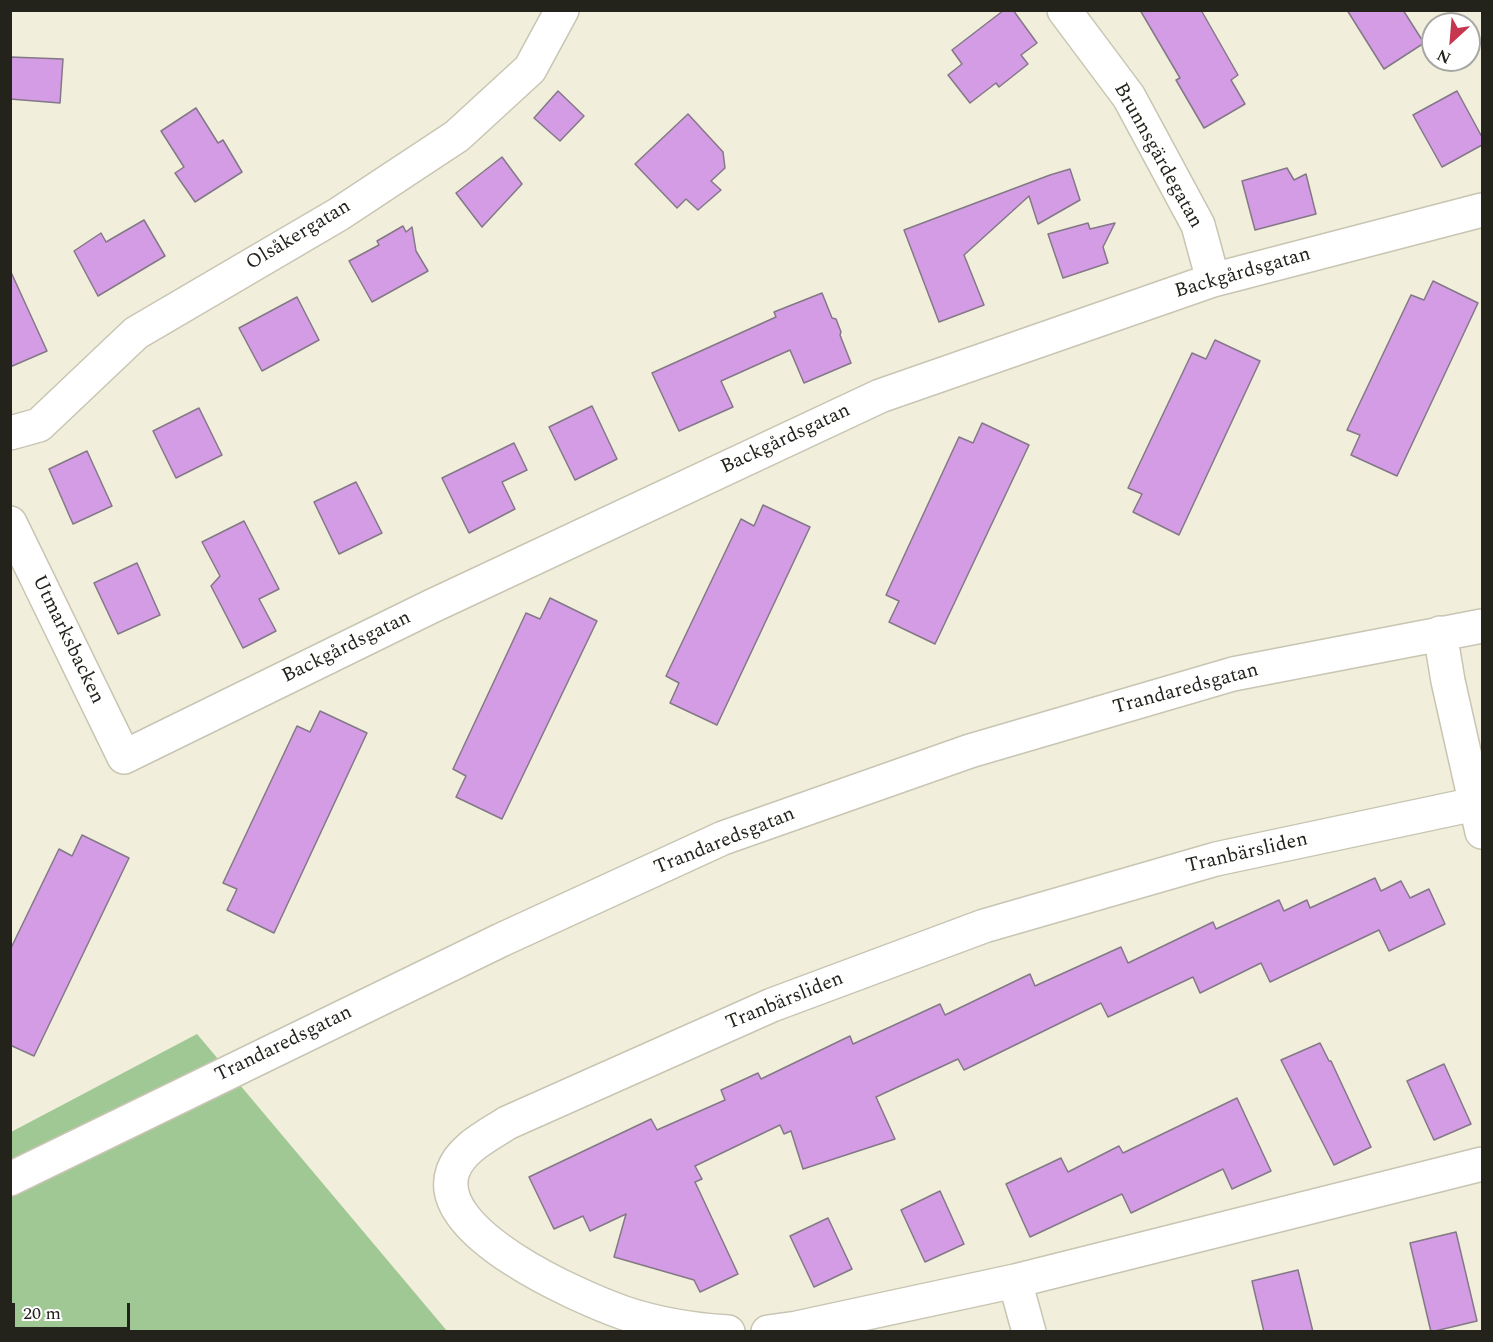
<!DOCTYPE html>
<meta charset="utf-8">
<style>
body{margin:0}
#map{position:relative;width:1493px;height:1342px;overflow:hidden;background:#f1eedb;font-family:Spectral,serif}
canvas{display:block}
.frame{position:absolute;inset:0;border:12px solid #23221b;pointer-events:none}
.north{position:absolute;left:1421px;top:12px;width:60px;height:60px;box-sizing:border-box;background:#fff;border:2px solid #a7a7a4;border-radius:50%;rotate:206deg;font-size:16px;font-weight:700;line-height:24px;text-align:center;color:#23221b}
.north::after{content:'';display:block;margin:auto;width:21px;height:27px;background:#c6364e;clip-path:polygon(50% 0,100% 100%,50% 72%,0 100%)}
.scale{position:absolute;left:12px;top:1303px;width:118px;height:27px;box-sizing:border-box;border:3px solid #23221b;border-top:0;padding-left:8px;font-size:18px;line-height:21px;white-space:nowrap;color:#23221b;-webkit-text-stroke:4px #fff;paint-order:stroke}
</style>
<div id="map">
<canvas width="1493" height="1342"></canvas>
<div class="frame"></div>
<div class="north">N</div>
<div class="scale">20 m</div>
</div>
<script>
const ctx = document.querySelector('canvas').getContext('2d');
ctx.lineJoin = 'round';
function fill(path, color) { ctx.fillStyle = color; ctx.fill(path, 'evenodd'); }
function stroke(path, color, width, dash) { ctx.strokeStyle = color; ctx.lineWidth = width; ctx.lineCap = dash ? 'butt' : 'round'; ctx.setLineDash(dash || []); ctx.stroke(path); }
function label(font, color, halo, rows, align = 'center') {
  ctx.font = font + ' Spectral,serif'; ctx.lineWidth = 4.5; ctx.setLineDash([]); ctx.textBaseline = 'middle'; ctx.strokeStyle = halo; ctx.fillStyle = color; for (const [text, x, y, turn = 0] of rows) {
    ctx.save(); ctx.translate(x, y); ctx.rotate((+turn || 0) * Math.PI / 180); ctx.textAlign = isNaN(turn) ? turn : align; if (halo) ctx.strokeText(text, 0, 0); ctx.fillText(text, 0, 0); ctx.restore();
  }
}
const green = new Path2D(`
 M197,1034l250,297 -436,1v-200z`);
const building = new Path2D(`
 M1004,10h9l24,33 -16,12 7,9 -29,23 -3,-4 -26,20 -22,-28 14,-11 -10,-14z
 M1140,10h61l37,65 -7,5 14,24 -41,24 -28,-48 4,-2z
 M1347,10h56l21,33 -40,26z
 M10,57l53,2 -3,44 -50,-4z
 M558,91l26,25 -24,25 -26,-23z
 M1457,91l25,46v8l-40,22 -29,-52z
 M196,108l22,35 5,-3 19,32 -47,30 -20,-29 9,-6 -23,-36z
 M688,114l35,38 2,16 -14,13 10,9 -23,20 -12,-11 -9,9 -42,-44z
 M502,157l20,27 -40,43 -26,-34z
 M1287,168l7,12 12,-6 10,40 -61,16 -13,-49z
 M1070,169l10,31 -42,24 -9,-28 -65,59 20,50 -45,17 -35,-92 146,-55z
 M144,220l21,36 -67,40 -24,-45 27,-18 5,9z
 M1088,223l2,6 25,-6 -12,24 5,16 -45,15 -15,-44z
 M403,226l3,6 6,-5 4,24 12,20 -56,31 -23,-41 30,-16 -2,-4z
 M10,270l37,81 -37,16z
 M1433,281l45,22 -81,173 -46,-21 9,-20 -13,-5 64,-135 13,5z
 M822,293l10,25 4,1 5,13 -1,3 11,28 -47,20 -14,-33 -69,31 12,26 -54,24 -27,-58 124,-56 -2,-5z
 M297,297l22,43 -57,31 -23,-43z
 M1215,340l45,21 -81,174 -46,-23 9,-18 -14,-6 64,-135 14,6z
 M592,406l25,53 -42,21 -26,-53z
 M199,408l23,47 -46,23 -23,-47z
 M982,423l47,22 -94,199 -46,-22 10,-21 -13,-6 73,-158 14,6z
 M514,443l13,27 -25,12 13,27 -46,24 -27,-55z
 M87,451l25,55 -39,18 -24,-55z
 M356,482l26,51 -43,21 -25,-52z
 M763,505l47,22 -93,198 -47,-22 9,-20 -13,-7 75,-157 13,7z
 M244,521l35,68 -20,10 17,32 -33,17 -32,-62 9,-10 -18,-34z
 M137,563l23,52 -42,19 -24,-51z
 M550,598l47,23 -95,198 -46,-22 10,-21 -13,-7 73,-156 14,6z
 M320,711l47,22 -93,200 -47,-23 10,-21 -14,-6 74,-157 13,6z
 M82,835l47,23 -95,198 -24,-11v-95l49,-101 13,7z
 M1375,878l6,13 20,-10 9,17 19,-9 16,35 -56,27 -10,-21 -109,52 -9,-19 -61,30 -7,-16 -85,40 -7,-14 -137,67 -6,-11 -82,38 19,42 -92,30 -12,-38 -7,3 -4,-9 -85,41 7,13 -7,3 43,92 -38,18 -6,-12 -80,-23 12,-43 -36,17 -7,-15 -29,13 -25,-52 122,-58 6,11 68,-30 -4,-10 37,-17 3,6 89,-43 3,8 87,-40 5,11 85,-41 5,12 86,-39 7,16 85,-41 3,7 63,-29 5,11 23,-11 3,8z
 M1320,1043l9,18h2l40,86 -37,18 -53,-105z
 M1444,1064l27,60 -37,16 -27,-59z
 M1237,1098l34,73 -39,18 -9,-20 -92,44 -9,-19 -92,43 -24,-53 55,-26 7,14 51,-26 4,7z
 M940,1191l24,53 -39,18 -24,-52z
 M828,1218l24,51 -38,18 -24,-51z
 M1456,1232l21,89 -46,11 -21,-89z
 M1298,1270l15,62h-49l-12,-51z`);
const minor = new Path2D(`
 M1064,10l65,87 69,128 15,55
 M10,433l29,-8 97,-92 203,-119 118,-78 73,-67 32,-59
 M10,523l114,234 306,-150 450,-211 333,-116 269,-70
 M1440,633l8,48 34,151
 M10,1179l491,-239 222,-102 247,-87 263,-77 249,-48
 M1015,1281l14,51
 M728,1332c-35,-2 -71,-8 -104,-19 -45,-16 -193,-80 -171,-142 8,-23 36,-36 54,-48l265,-118 212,-79 232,-67 259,-55
 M768,1332l29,-4 218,-47 467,-117`);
const streetNames = [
 ["Brunnsgärdegatan",1157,156,61],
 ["Olsåkergatan",299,236,-31],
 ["Backgårdsgatan",1243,274,-16],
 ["Backgårdsgatan",786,440,-25],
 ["Utmarksbacken",67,640,64],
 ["Backgårdsgatan",347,648,-26],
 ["Trandaredsgatan",1186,690,-15],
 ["Trandaredsgatan",725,842,-22],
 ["Tranbärsliden",1247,854,-13],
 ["Tranbärsliden",785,1002,-22],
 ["Trandaredsgatan",284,1045,-26]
];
fill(green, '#a0c894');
fill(building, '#d59ce6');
stroke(building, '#837886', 1.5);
stroke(minor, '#c9c5b3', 36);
stroke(minor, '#fff', 33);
label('20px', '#23221b', '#fff', streetNames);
</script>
